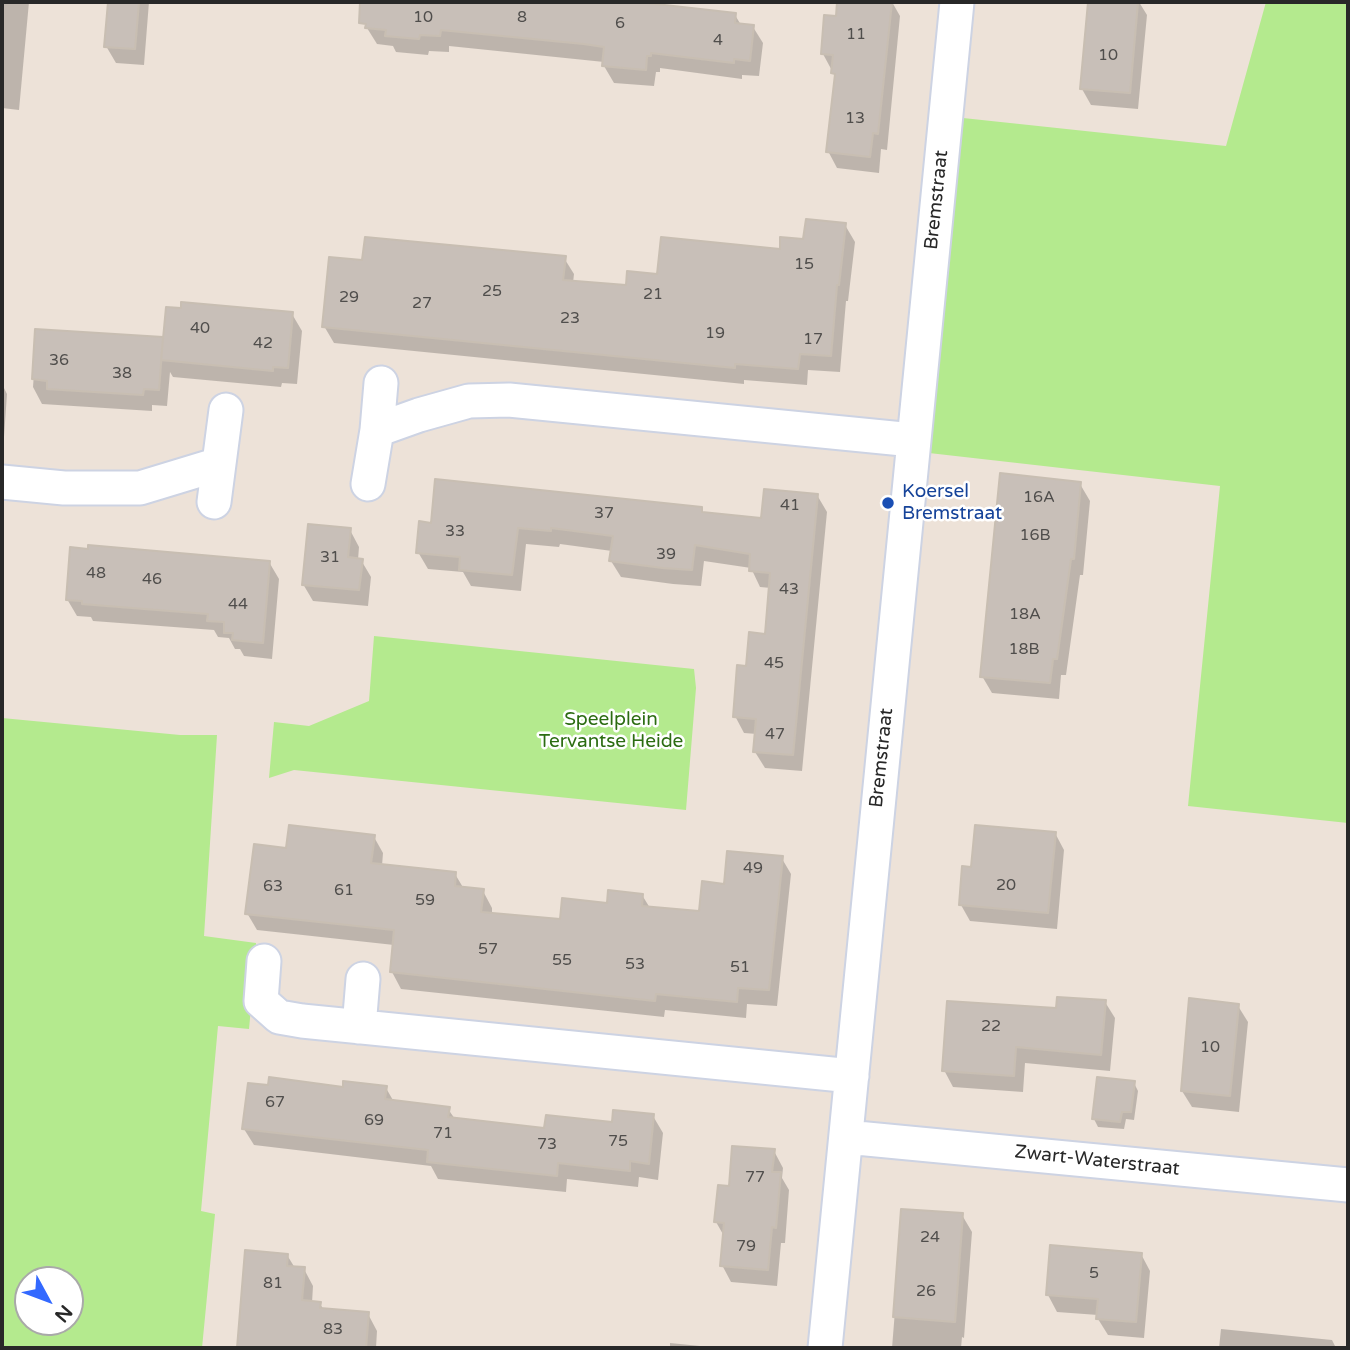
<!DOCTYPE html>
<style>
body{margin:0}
#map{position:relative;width:1350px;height:1350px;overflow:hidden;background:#ede2d8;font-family:"Varela Round",sans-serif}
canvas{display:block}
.frame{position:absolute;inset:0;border:4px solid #282828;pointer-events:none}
.north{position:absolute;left:14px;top:1266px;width:70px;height:70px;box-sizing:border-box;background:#fff;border:2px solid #a9a9a9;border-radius:50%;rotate:131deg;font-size:19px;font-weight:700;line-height:28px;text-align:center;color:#282828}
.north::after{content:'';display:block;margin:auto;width:24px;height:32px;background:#3369ff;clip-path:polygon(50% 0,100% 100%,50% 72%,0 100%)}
</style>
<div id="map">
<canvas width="1350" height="1350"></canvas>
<div class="frame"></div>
<div class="north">N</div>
</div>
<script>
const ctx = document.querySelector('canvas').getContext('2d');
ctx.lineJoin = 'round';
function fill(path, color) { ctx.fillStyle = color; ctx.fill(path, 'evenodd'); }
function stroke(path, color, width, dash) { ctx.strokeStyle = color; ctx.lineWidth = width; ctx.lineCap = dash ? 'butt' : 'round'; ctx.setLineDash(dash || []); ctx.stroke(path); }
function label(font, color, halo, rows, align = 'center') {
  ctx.font = font + ' "Varela Round",sans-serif'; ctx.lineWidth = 5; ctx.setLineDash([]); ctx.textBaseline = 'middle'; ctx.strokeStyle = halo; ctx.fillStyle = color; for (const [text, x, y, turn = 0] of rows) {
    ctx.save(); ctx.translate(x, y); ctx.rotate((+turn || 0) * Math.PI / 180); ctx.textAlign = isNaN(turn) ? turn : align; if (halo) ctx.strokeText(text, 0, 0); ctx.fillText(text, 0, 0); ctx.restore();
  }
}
const green = new Path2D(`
 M1266,2h82v821l-160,-17 32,-320 -291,-33 34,-335 263,28z
 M374,636l320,33 2,19 -10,122 -392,-40 -25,8 5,-56 35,4 60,-25z
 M2,718l178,17h37l-13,201 52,7v11l-7,75 -31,-3 -17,185 14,3 -13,134h-200zM28,1280h42v42h-42z`);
const shadow = new Path2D(`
 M2,2h27l-10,108 -17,-2z
 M110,2h39l-5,63 -28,-2 -10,-17z
 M369,2h217l24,2v-2h9l116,13 6,10 12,2 10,16 -4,33 -17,-1v4l-82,-11v4h-4l-2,14 -40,-3 -10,-17v-4l-155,-16v6l-20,-1 -1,4 -32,-3 -3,-6 -16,-2 -10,-16z
 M838,2h54l8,14 -13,134 -6,-1 -2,24 -42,-5 -9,-17 8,-73 -13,-24 14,-36z
 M1090,2h49l8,13 -9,94 -47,-4 -9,-16z
 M845,225l10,17 -7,59h-2l-6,71 -32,-2 -1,15 -63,-5v4l-410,-41 -10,-17 40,-64 200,-4 10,16 -1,9 55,4 31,-11 122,-25z
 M292,314l10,17 -5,53 -15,-1 -1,4 -108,-10 -3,-5 -3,34 -15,-1v6l-110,-7 -9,-17 4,-56 125,7 3,6z
 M2,384l5,10 -3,43 -2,-1z
 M1080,484l10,17 -7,74h-3l-14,100h-5l-2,24 -67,-6 -10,-17z
 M817,495l10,17 -25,259 -37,-3 -10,-16 2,-18 -13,-1 -9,-17 13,-48 19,-33 4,-47 -11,-1 -9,-19 -47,-7 -3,25 -28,-2 -52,-7 -10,-16 1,-10 -52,-7 -1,3 -33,-3 -5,47 -50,-5 -8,-14 -35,-3 -10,-17 14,-27 269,-16 3,5 59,6z
 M350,530l9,17 -1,13h3l10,17 -3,29 -55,-5 -10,-17z
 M89,551l180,11 10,17 -7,80 -28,-3 -4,-7h-5l-6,-11 -11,-1 -4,-7 -121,-9 -2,-4 -14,-1 -10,-17z
 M1055,833l9,17 -7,79 -87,-8 -9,-16 11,-36z
 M374,837l9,16 -1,13 73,8 9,15 19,2 9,17v7l69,6 81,-26 8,13 50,5 81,-56 10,17 -14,132 -30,-2 -1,14 -81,-8 -1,7 -263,-28 -9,-17 2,-27 -137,-15 -10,-17 41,-63z
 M1105,1002l10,16 -5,53 -85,-8 -2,29 -70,-5 -9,-17 113,-60z
 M1238,1006l10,16 -9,90 -47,-5 -10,-16z
 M1134,1083l4,8 -4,29 -8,-1 -2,10 -26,-2 -4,-8z
 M386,1088l8,14 54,7 7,10 91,11 68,-6 39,-8 10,17 -5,47 -19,-3 -1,10 -71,-8 -1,13 -128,-13 -7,-13 -177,-21 -10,-16 100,-40z
 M774,1151l9,17 -1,10 7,12 -4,53h-4l-4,43 -46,-4 -9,-17 2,-29 -8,-14 14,-35z
 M903,1210l59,5 10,17 -8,106 -2,-1 -1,11h-69z
 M247,1252l40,3 8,13 9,1 9,17 -1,17 8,1 4,6 44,4 9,17 -1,17h-138z
 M1141,1254l9,17 -6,67 -36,-3 -10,-16v-4l-41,-3 -9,-17z
 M1221,1329l111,11 4,8h-117z
 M670,1343l50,5h-50z`);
const building = new Path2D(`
 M108,2h31l-4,47 -31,-2z
 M360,2h278l98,11 -1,10 19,2 -4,36 -16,-2v4l-83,-10v3h-4l-1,14 -44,-4 2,-19 -20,-3 -143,-14 -1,6 -20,-1 -1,4 -34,-3 1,-6 -21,-2 1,-4 -7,-1z
 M837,2h55l-14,132 -5,-1 -3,24 -44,-5 9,-78 -4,-1 2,-18 -12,-1 3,-39 12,1z
 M1088,2h50l-8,91 -50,-4z
 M806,219l40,4 -7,62h-2l-6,71 -31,-2 -2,15 -63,-5v4l-413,-41 7,-70 33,3 3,-23 201,19 -3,24 63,5 1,-14 30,3 4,-37 119,12v-12l23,2z
 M181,302l112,10 -5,56 -15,-1v4l-112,-11 5,-53 15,1z
 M35,329l128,8 -4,53 -15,-1 -1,6 -96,-6v-8l-15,-2z
 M1000,473l81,9 -7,77h-3l-14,100h-4l-3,24 -70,-6z
 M435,479l267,28v5l59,6 3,-29 54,5 -25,261 -40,-3 3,-33 -23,-2 4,-52 9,1 3,-34 16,2 5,-61 -21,-2 1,-17 -55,-9 -3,25 -29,-2 -54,-7 4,-25 -62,-8v3l-33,-3 -6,47 -53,-5 1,-13 -44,-4 3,-32 12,2z
 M308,524l43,4 -3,29 15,2 -4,31 -57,-5z
 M88,545l182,16 -7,82 -31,-3 1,-7h-9v-11l-17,-1 1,-7 -126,-10v-3l-16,-1 4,-53 18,2z
 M289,825l86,10 -4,28 85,9 -1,14 29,3 -3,23 79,7 2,-21 45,5 1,-13 35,4 -1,12 57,5 3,-30 22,3 3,-33 56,5 -14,134 -31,-2 -1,14 -81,-8 -1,7 -265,-29 4,-42 -149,-16 9,-70 32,4z
 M975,825l81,7 -8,81 -89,-8 3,-39 9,1z
 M1057,997l49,3 -5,55 -85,-8 -2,29 -72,-5 5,-70 109,7z
 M1189,998l50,6 -9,92 -49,-5z
 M269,1077l74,10v-6l44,5 -2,13 65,8 -2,10 96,11 2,-13 66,7 1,-12 41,4 -5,50 -19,-3v10l-72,-8 -1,13 -130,-14 1,-12 -186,-21 6,-46 20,2z
 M1097,1077l38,4 -4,31h-9l-2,10 -28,-3z
 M732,1146l43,3 -3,23h9l-5,56 -4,-1 -4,43 -48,-4 4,-43 -10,-1 4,-37 11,1z
 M901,1209l62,4 -8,109 -62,-5z
 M1050,1245l92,8 -6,69 -40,-3 2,-20 -52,-4z
 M245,1250l43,4 -1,12 18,1 -3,33 19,2 -1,6 49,4 -3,36h-129z`);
const minor = new Path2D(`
 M377,430l42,-15 50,-14 40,-1 404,40
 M2,482l62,6h76l79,-24
 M368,484l9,-54 4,-47
 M214,502l12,-92
 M264,961l-3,40 18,16 23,4 550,55
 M359,1027l4,-48
 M846,1137l502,48
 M825,1348l132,-1346`);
const markers = [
 [888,503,7,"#1a4fb4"]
];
const numberNames = [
 ["10",423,18],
 ["8",522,18],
 ["6",620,24],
 ["11",856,35],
 ["4",718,41],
 ["10",1108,56],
 ["13",855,119],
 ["15",804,265],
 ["25",492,292],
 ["21",653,295],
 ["29",349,298],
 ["27",422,304],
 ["23",570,319],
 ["40",200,329],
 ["19",715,334],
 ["17",813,340],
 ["42",263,344],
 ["36",59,361],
 ["38",122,374],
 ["16A",1039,498],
 ["41",790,506],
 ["37",604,514],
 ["33",455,532],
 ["16B",1035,536],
 ["39",666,555],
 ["31",330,558],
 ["48",96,574],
 ["46",152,580],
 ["43",789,590],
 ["44",238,605],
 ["18A",1025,615],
 ["18B",1024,650],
 ["45",774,664],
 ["47",775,735],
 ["49",753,869],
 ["20",1006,886],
 ["63",273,887],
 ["61",344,891],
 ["59",425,901],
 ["57",488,950],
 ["55",562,961],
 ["53",635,965],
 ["51",740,968],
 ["22",991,1027],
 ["10",1210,1048],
 ["67",275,1103],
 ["69",374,1121],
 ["71",443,1134],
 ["75",618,1142],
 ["73",547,1145],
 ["77",755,1178],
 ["24",930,1238],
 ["79",746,1247],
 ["5",1094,1274],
 ["81",273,1284],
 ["26",926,1292],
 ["83",333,1330]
];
const streetNames = [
 ["Bremstraat",937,200,-84],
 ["Bremstraat",882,758,-84],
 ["Zwart-Waterstraat",1097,1161,6]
];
const transitNames = [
 ["Koersel",902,492],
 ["Bremstraat",902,514]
];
const parkNames = [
 ["Speelplein",611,720],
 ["Tervantse Heide",611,742]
];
fill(green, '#b4ea8e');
fill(shadow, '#0003');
fill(building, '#c8bfb8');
stroke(building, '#c8beb2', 2);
stroke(minor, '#cdd3e3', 37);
stroke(minor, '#fff', 33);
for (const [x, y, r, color] of markers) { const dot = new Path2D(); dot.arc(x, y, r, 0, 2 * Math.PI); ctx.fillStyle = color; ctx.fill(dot); stroke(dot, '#fff', 2.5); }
label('16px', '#504e4c', null, numberNames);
label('19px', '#282828', '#fff', streetNames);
label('19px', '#164399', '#fff', transitNames, 'left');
label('19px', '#2c6c12', '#fff', parkNames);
</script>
